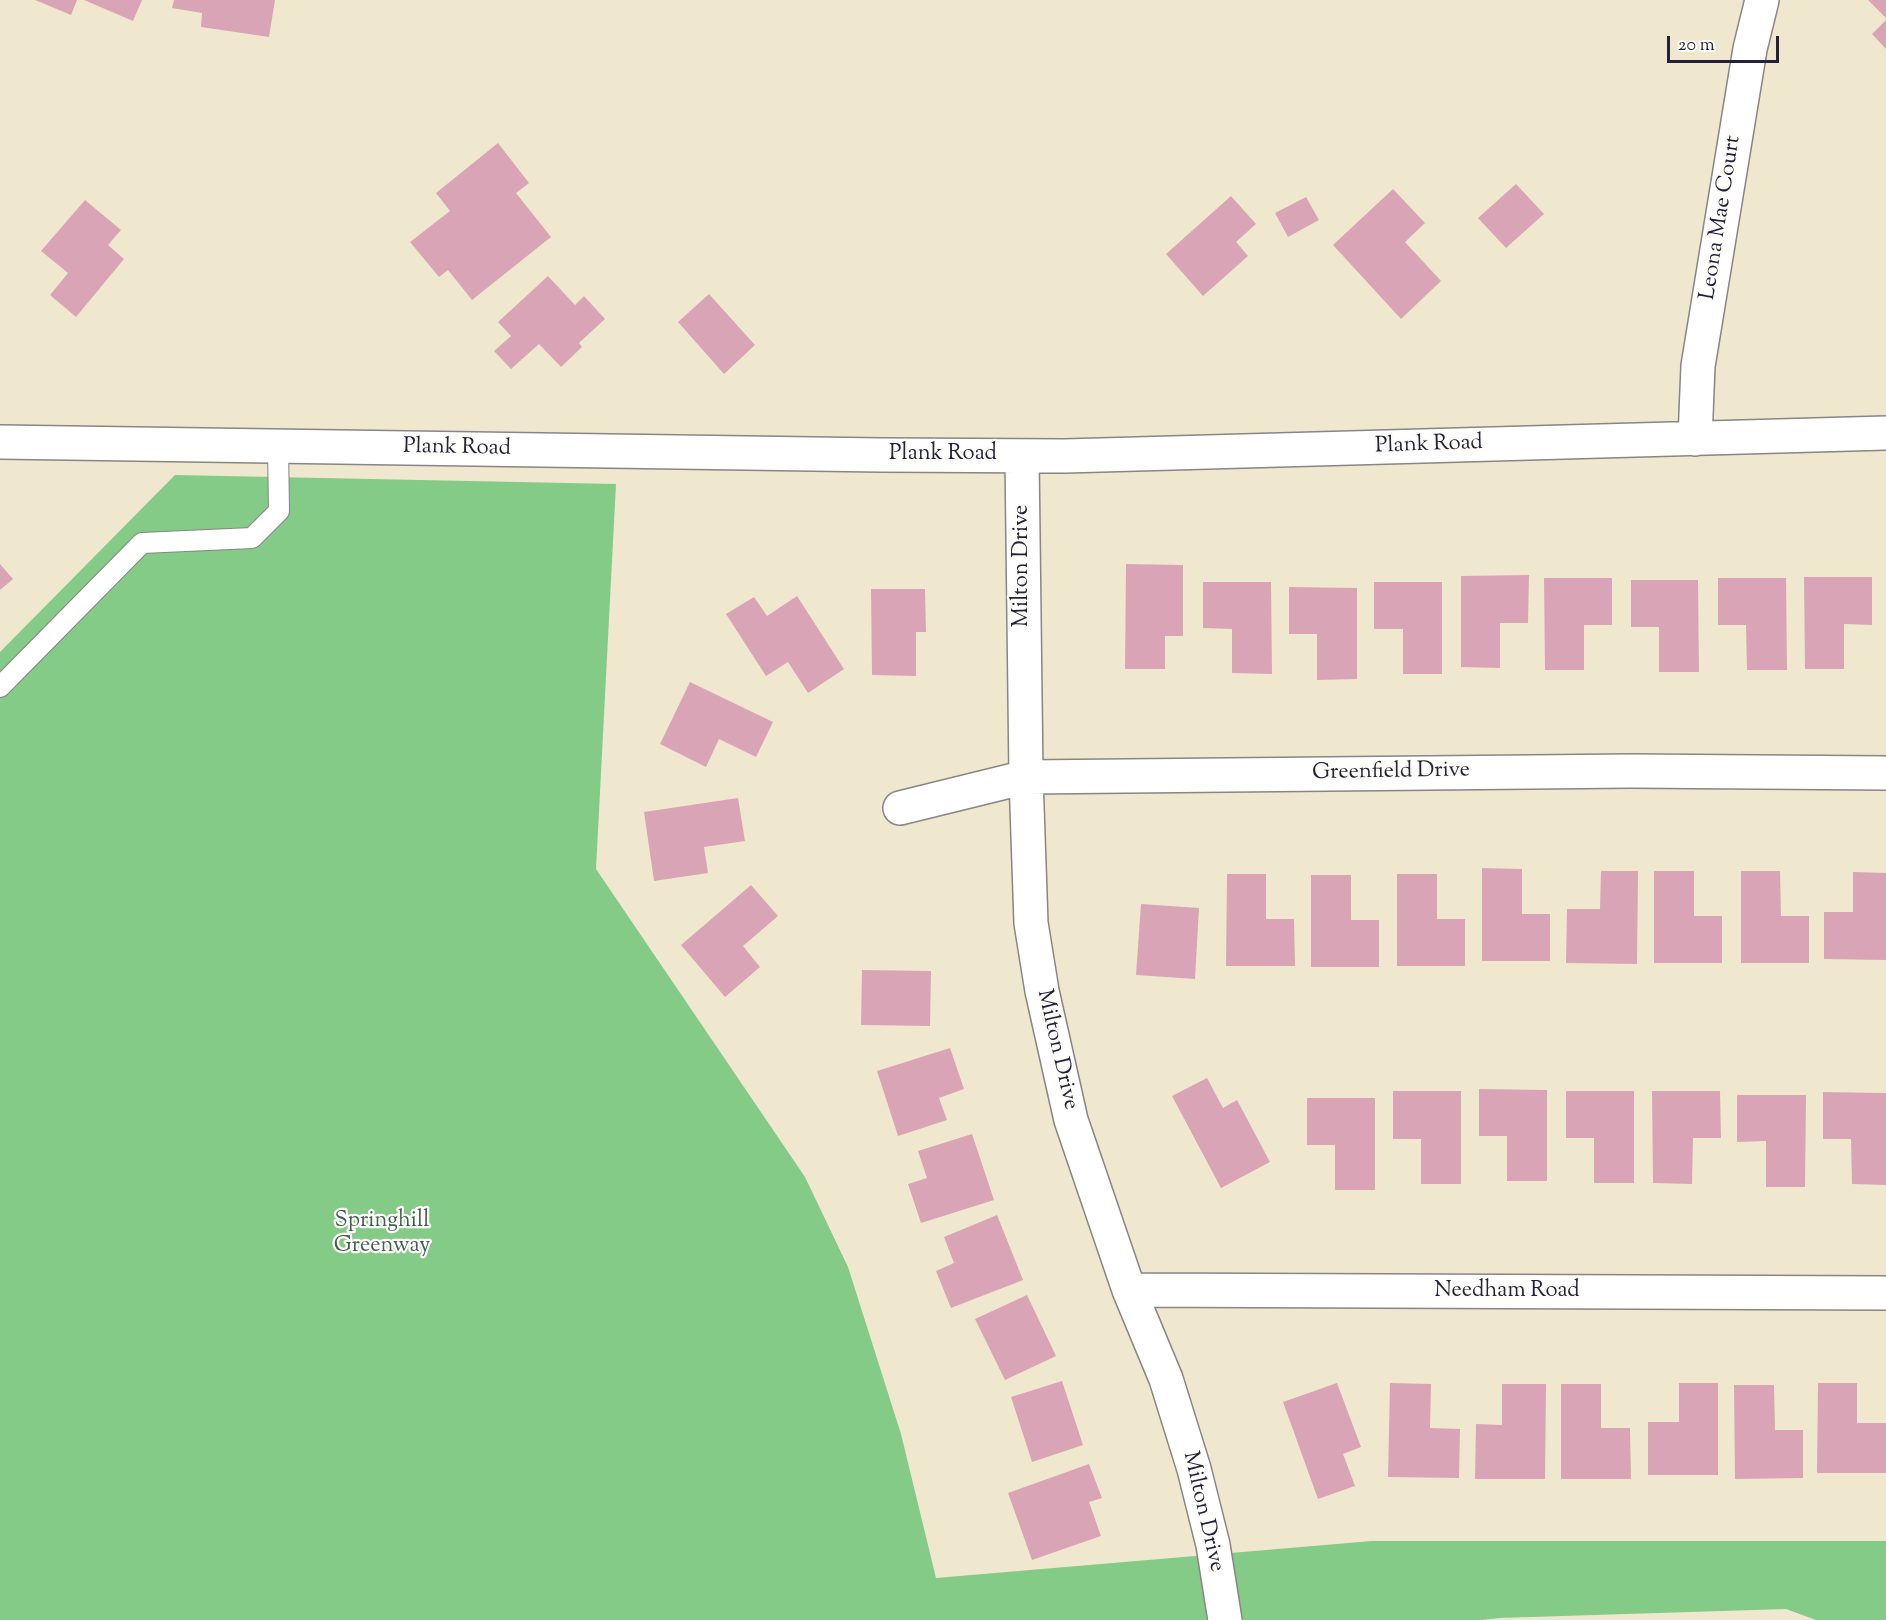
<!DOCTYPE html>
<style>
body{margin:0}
#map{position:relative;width:1886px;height:1620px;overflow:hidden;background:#efe8ce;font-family:"Sorts Mill Goudy",serif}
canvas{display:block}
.scale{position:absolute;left:1667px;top:36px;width:112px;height:27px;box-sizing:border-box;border:3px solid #22223b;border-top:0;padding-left:8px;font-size:18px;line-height:21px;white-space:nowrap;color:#22223b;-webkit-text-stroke:4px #fdfcf7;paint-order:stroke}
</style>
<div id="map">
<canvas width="1886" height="1620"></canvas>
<div class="scale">20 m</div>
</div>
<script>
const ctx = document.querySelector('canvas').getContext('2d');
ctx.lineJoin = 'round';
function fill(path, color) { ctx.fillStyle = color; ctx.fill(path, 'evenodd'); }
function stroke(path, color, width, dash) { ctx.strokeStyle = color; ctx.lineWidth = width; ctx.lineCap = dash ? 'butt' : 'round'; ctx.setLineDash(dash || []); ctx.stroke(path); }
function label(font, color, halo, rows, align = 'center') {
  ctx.font = font + ' "Sorts Mill Goudy",serif'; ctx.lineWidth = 4.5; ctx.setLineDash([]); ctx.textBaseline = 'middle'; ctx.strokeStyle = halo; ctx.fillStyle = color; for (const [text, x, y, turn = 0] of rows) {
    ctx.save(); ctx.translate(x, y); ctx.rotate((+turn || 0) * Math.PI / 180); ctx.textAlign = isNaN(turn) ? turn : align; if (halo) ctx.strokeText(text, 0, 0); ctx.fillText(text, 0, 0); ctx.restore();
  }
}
const green = new Path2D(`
 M175,475l441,9 -20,385 209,308 43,90 53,167 35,144 436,-37h514v79h-70l-30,-11 -287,9 -17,2h-1482v-968z`);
const building = new Path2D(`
 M35,0h42l-6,15z
 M84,0h58l-9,21z
 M174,0h101l-6,37 -68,-10 1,-14 -30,-5z
 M1868,0h18v18z
 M1886,20v29l-14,-15z
 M498,143l31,40 -13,10 35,44 -79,63 -24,-30 -9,7 -29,-35 40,-31 -14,-18z
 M1516,184l28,30 -38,34 -28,-30z
 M1393,189l32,34 -20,19 36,39 -40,38 -68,-74z
 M1231,196l25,28 -20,18 12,14 -45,40 -37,-42z
 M1306,197l13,23 -31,17 -13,-24z
 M85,200l36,30 -13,15 16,14 -48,58 -26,-22 18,-22 -27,-22z
 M548,276l27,29 9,-9 21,23 -26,24 3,4 -21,20 -22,-23 -28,25 -17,-18 17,-15 -13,-14z
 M709,294l46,51 -31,29 -46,-52z
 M0,564l13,15 -13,11z
 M1126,564l57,1v71h-18v33h-40z
 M1529,575l-1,48h-28v45l-39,-1v-91z
 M1804,577h68v48l-28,-1v45h-39z
 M1544,578h68v47h-28v45h-39z
 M1718,578h68l1,92h-40l-1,-45h-28z
 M1631,580h67l1,92h-40v-45h-28z
 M1203,582h68l1,92 -40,-1v-44l-29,-1z
 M1374,582h68v92h-39v-45h-29z
 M1289,587l68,1v91l-40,1v-46h-28z
 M871,589h54l1,43h-10v44l-44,-1z
 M797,596l47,73 -36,24 -20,-31 -22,14 -40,-62 28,-17 13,19z
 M690,682l83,40 -17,35 -37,-18 -13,28 -46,-23z
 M738,798l7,43 -41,6 4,26 -54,8 -10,-69z
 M1482,868l40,1v45h28v47h-68z
 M1601,871h37l-1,93 -71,-1 1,-54h33z
 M1654,871h40v45h28v47h-68z
 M1741,871h39l1,45h28v47h-68z
 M1853,872l33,1v87l-62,-1v-47h29z
 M1227,874h39v45h28l1,47h-69z
 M1397,874h40v45h28v47h-68z
 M1311,875h40v45h28v47h-68z
 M751,885l27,31 -35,30 17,21 -35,30 -44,-52z
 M1141,904l58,4 -4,71 -59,-4z
 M862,970l69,1 -1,55 -69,-1z
 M950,1048l14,41 -25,9 8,22 -49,16 -21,-65z
 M1207,1078l16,30 14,-8 33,62 -49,26 -49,-92z
 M1479,1089l68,1v91h-40v-45h-28z
 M1393,1091h68v93h-40v-45h-28z
 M1566,1091h68v92h-40v-45h-28z
 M1652,1091h68l1,47h-28l-1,46 -39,-1z
 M1823,1092l63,1v92l-34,-1 -1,-45h-28z
 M1737,1095h69l-1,92h-39v-46l-29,1z
 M1307,1098h68v92h-40v-45h-28z
 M972,1134l22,66 -73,23 -13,-39 19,-6 -9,-27z
 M997,1215l26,65 -72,28 -15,-37 18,-8 -10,-26z
 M1027,1295l29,61 -51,24 -30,-61z
 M1062,1381l21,64 -51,17 -21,-65z
 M1337,1383l24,64 -18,7 12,32 -37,13 -35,-97z
 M1390,1383l41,1 -1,44 30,1 -1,49 -71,-1z
 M1679,1383h39v92h-70v-53h31z
 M1818,1383h39v40h29v50h-69z
 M1502,1384h44l-1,95h-70l1,-55 26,1z
 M1561,1384h40v44h29l1,51h-70z
 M1734,1385h40l1,45h28v48l-68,1z
 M1089,1464l13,34 -13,4 12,34 -69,24 -24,-67z`);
const service = new Path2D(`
 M0,687l142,-144 110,-5 27,-27 -1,-64`);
const minor = new Path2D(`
 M1695,439l3,-73 52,-317 12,-49
 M0,442l881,13 184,1 821,-23
 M1022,456l4,321 5,146 11,68 29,129 58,170 37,89 28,90 19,76 12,75
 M900,808l126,-31 605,-6 255,2
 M1129,1290l757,3`);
const streetNames = [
 ["Leona Mae Court",1722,218,-81],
 ["Plank Road",1429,446,-2],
 ["Plank Road",457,449,1],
 ["Plank Road",943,455],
 ["Milton Drive",1023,566,-90],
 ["Greenfield Drive",1391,773,-1],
 ["Milton Drive",1056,1050,77],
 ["Needham Road",1507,1292],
 ["Milton Drive",1202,1512,77]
];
const parkNames = [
 ["Springhill",382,1222],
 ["Greenway",382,1247]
];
fill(green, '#83cb87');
fill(building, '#d9a5b6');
stroke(service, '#888584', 22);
stroke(minor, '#888584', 36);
stroke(service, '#fff', 20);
stroke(minor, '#fff', 33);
label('22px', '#22223b', '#fdfcf7', streetNames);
label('22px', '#445d56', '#fdfcf7', parkNames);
</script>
